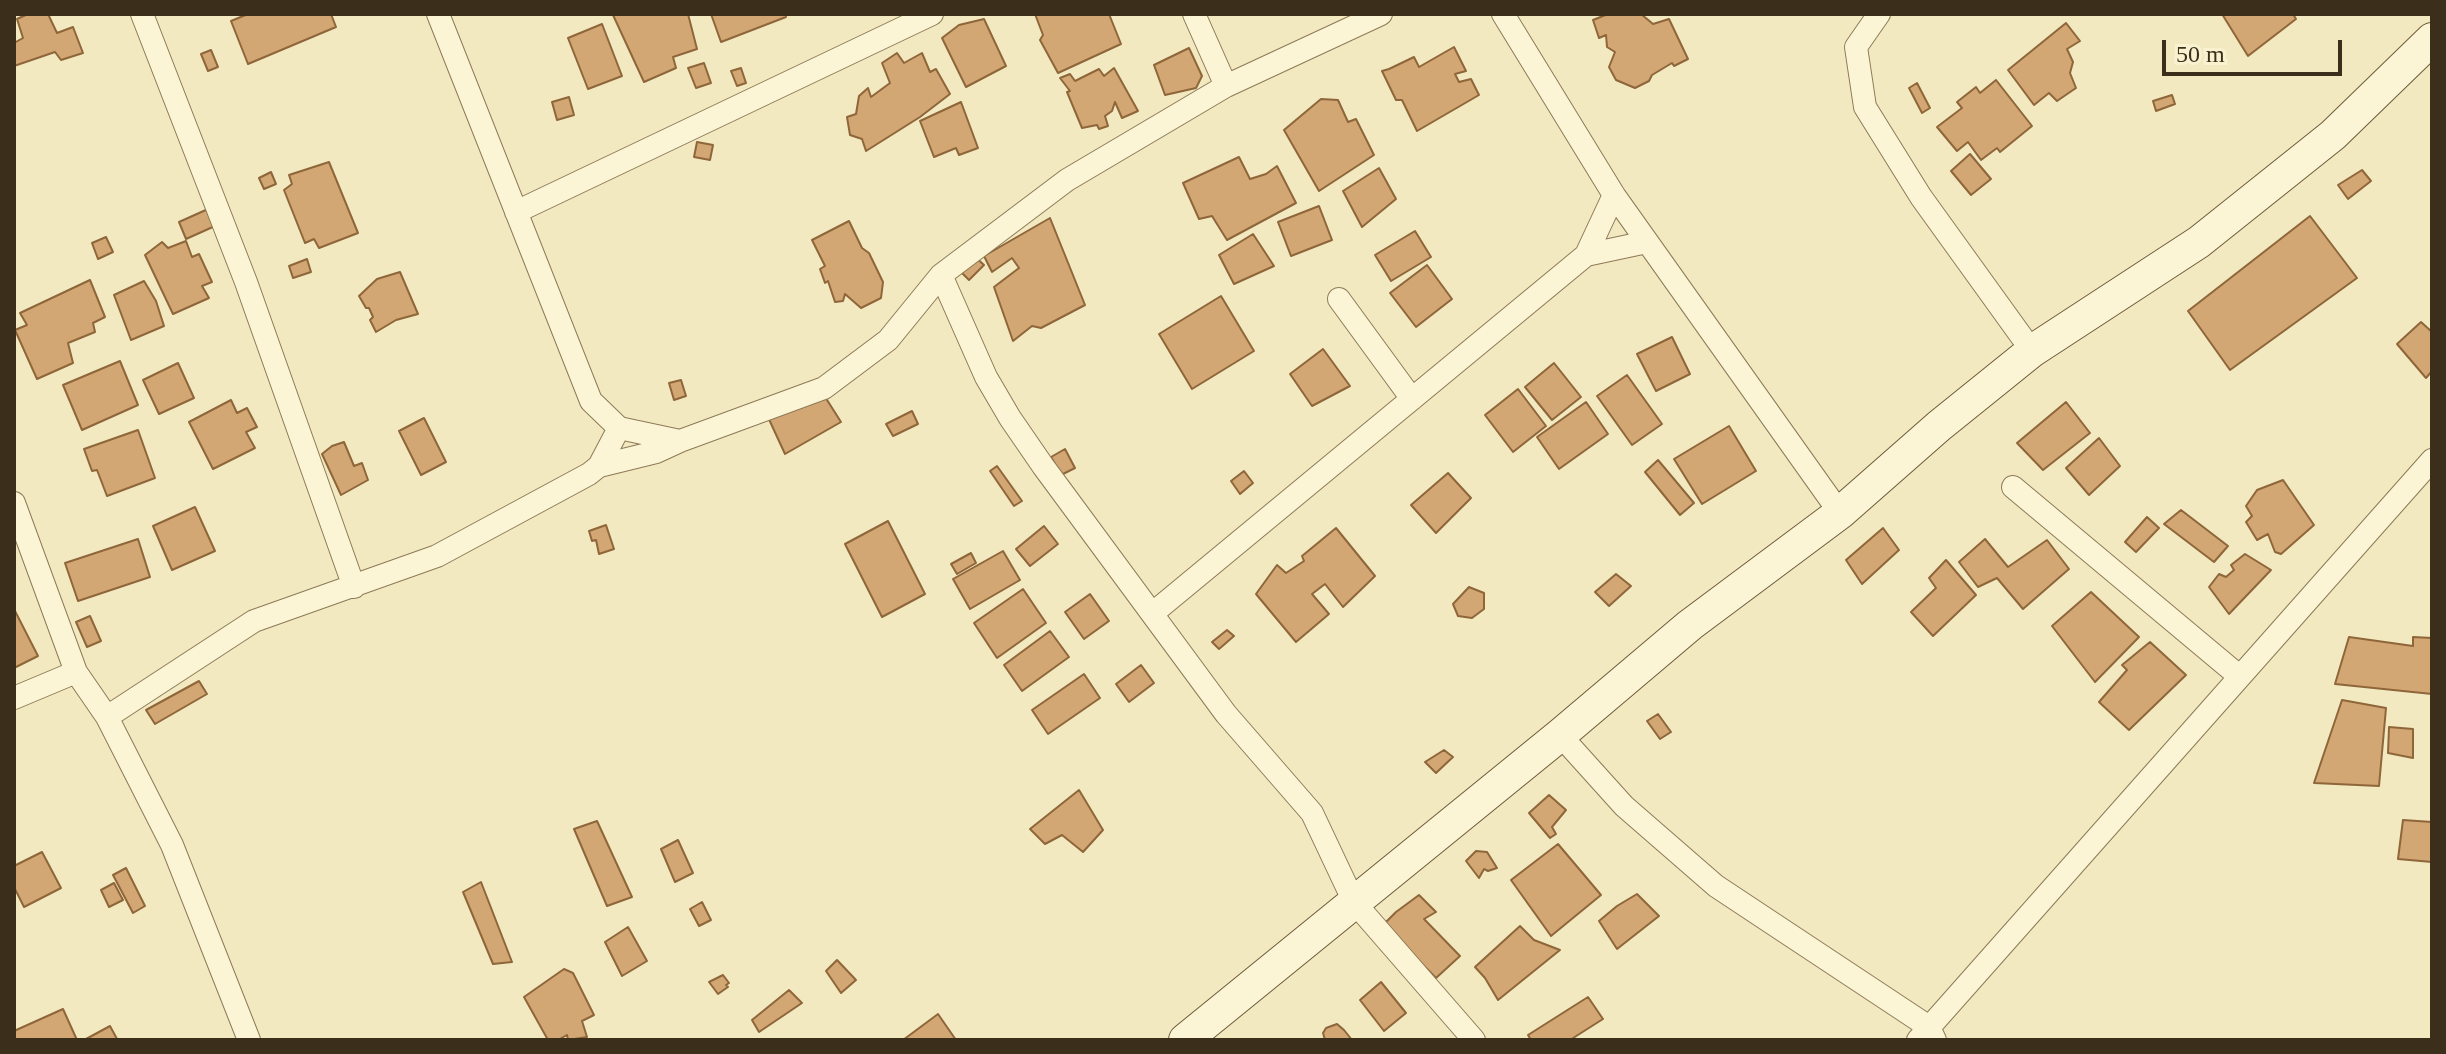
<!DOCTYPE html>
<style>
body{margin:0}
#map{position:relative;width:2446px;height:1054px;overflow:hidden;background:#f2e9c1;font-family:Georgia,serif}
canvas{display:block}
.frame{position:absolute;inset:0;border:16px solid #3b2f1c;pointer-events:none}
.scale{position:absolute;left:2162px;top:40px;width:180px;height:36px;box-sizing:border-box;border:4px solid #3b2f1c;border-top:0;padding-left:10px;font-size:24px;line-height:28px;white-space:nowrap;color:#3b2f1c;-webkit-text-stroke:6px #f8f2d1;paint-order:stroke}
</style>
<div id="map">
<canvas width="2446" height="1054"></canvas>
<div class="frame"></div>
<div class="scale">50 m</div>
</div>
<script>
const ctx = document.querySelector('canvas').getContext('2d');
ctx.lineJoin = 'round';
function fill(path, color) { ctx.fillStyle = color; ctx.fill(path, 'evenodd'); }
function stroke(path, color, width, dash) { ctx.strokeStyle = color; ctx.lineWidth = width; ctx.lineCap = dash ? 'butt' : 'round'; ctx.setLineDash(dash || []); ctx.stroke(path); }
const building = new Path2D(`
 M28,14h20l9,19 16,-6 10,26 -22,7 -6,-8 -41,14v-23l9,-5 -6,-19z
 M248,14h83l5,13 -88,37 -17,-43z
 M688,14l9,35 -24,8 3,11 -32,14 -31,-67z
 M711,14h74l1,3 -65,25z
 M1035,14h74l12,30 -63,29 -18,-33 3,-5z
 M1608,14h33l12,10 16,-5 19,40 -14,7 -2,-3 -20,12 -3,6 -14,7 -19,-8 -7,-13 6,-15 -8,-5 -1,-12 -7,3 -6,-18z
 M2222,14h71l3,5 -48,37z
 M984,19l22,47 -40,21 -24,-49 17,-13z
 M2066,23l14,18 -13,8 6,13 -3,11 6,15 -19,13 -8,-8 -15,12 -26,-35z
 M602,24l20,52 -34,13 -20,-51z
 M1454,47l12,24 -11,3 4,8 12,-3 8,16 -62,36 -15,-31h-6l-14,-29 7,-2 25,-12 5,10z
 M1189,48l13,28 -6,12 -31,7 -11,-30z
 M211,50l7,17 -10,4 -7,-17z
 M897,53l7,10 18,-10 8,19 6,-3 14,25 -30,23 -54,34 -4,-12 -12,-4 -3,-18 9,-3 3,-18 9,-8 3,9 19,-14 -8,-20z
 M704,63l7,20 -15,5 -8,-20z
 M741,68l5,15 -9,3 -6,-15z
 M1114,68l24,43 -16,7 -7,-16 -3,9 -7,5 3,10 -9,3 -2,-4 -15,3 -15,-36 3,-1 -10,-13 10,-4 5,7 24,-12 5,7z
 M1996,80l36,46 -32,26 -3,-4 -16,12 -13,-18 -11,9 -20,-24 25,-19 -5,-6 19,-15 4,6z
 M1917,83l13,25 -8,5 -13,-25z
 M2172,95l3,9 -19,7 -3,-10z
 M569,97l5,18 -17,5 -5,-18z
 M1321,99l17,1 10,22 8,-3 18,36 -55,36 -35,-61z
 M961,102l17,46 -19,7 -3,-7 -22,9 -14,-36z
 M697,142l16,3 -3,15 -16,-3z
 M1970,154l21,25 -20,16 -20,-24z
 M1239,157l11,22 16,-5 11,-8 19,37 -69,37 -15,-24 -13,3 -16,-36z
 M329,162l29,71 -39,15 -5,-9 -9,4 -21,-53 8,-6 -3,-9z
 M1379,168l17,31 -34,28 -19,-36z
 M2362,170l9,11 -23,18 -10,-14z
 M271,172l5,12 -12,5 -5,-11z
 M1319,206l13,34 -41,16 -13,-34z
 M208,209l7,17 -29,13 -7,-17z
 M2310,216l47,62 -127,92 -42,-59z
 M1050,218l35,87 -44,23 -9,-2 -19,15 -19,-54 25,-19 -7,-10 -20,14 -8,-16z
 M849,221l13,27 7,5 14,29 -2,16 -20,10 -16,-14 -2,7 -8,1 -7,-21 -3,2 -5,-14 5,-3 -13,-26z
 M1415,231l16,26 -40,24 -16,-26z
 M1253,234l21,32 -40,18 -15,-29z
 M106,237l7,15 -15,7 -6,-16z
 M186,241l6,16 7,-3 13,28 -10,4 7,12 -36,16 -28,-59 17,-13 6,6z
 M974,256l10,9 -15,15 -9,-9z
 M307,259l4,13 -18,6 -4,-12z
 M1427,265l25,34 -36,28 -26,-34z
 M400,272l18,42 -22,6 -20,12 -6,-12 3,-3 -4,-9h-3l-7,-12 18,-17z
 M90,280l15,37 -12,6 2,9 -27,11 5,20 -36,16 -22,-49 12,-5 -7,-12z
 M144,281l12,20 8,25 -33,14 -17,-45z
 M1221,296l33,55 -62,38 -33,-55z
 M2421,322l11,10v39l-6,7 -29,-34z
 M1672,337l18,37 -34,17 -19,-37z
 M1323,349l27,37 -38,20 -22,-32z
 M120,361l18,44 -56,25 -19,-45z
 M178,363l16,35 -35,16 -16,-34z
 M1554,363l27,34 -29,23 -27,-33z
 M1627,375l35,49 -30,21 -35,-49z
 M681,380l5,16 -12,4 -5,-17z
 M1518,389l28,37 -33,26 -28,-37z
 M822,392l19,30 -56,32 -18,-39z
 M231,400l6,13 10,-5 10,19 -11,5 9,16 -42,21 -24,-47z
 M1586,402l22,32 -49,35 -22,-32z
 M2066,402l24,31 -47,37 -26,-27z
 M912,411l6,13 -25,12 -7,-12z
 M424,418l22,44 -25,13 -22,-44z
 M1729,426l27,45 -54,33 -28,-45z
 M138,430l17,48 -48,18 -10,-26 -5,1 -8,-22z
 M2099,438l21,28 -31,29 -23,-27z
 M344,442l10,24 8,-3 6,17 -27,15 -19,-41 10,-8z
 M1065,449l10,19 -14,7 -10,-18z
 M1658,460l36,43 -14,12 -35,-43z
 M997,466l25,35 -8,5 -24,-35z
 M1244,471l9,12 -13,11 -9,-13z
 M1448,473l23,25 -35,35 -25,-28z
 M2283,480l31,45 -33,29 -6,-2 -7,-18 -11,6 -11,-18 6,-6 -6,-10 11,-16z
 M195,507l20,44 -43,19 -19,-44z
 M2181,510l47,36 -14,16 -50,-38z
 M2147,517l12,11 -23,24 -11,-10z
 M888,521l37,73 -43,23 -37,-73z
 M606,525l8,24 -15,5 -3,-14 -4,1 -3,-10z
 M1044,526l14,18 -28,22 -14,-17z
 M1336,528l39,48 -32,31 -18,-23 -13,10 17,20 -33,28 -40,-48 21,-29 9,8 18,-12 -2,-5z
 M1883,528l16,22 -37,34 -16,-24z
 M138,539l12,38 -72,24 -13,-38z
 M1985,539l23,28 39,-27 22,29 -46,40 -26,-31 -19,9 -19,-25z
 M1003,551l17,29 -50,29 -17,-30z
 M971,553l5,10 -19,11 -6,-10z
 M2245,554l26,16 -42,44 -20,-27 10,-13 7,3 8,-7 -3,-5z
 M1946,560l30,35 -43,41 -22,-24 25,-24 -7,-10z
 M1616,574l15,12 -22,20 -14,-14z
 M1469,587l15,6v16l-12,9 -14,-2 -5,-12z
 M1023,589l23,34 -49,35 -23,-35z
 M2091,592l48,45 -44,45 -43,-56z
 M1090,594l19,27 -25,18 -19,-27z
 M14,609l24,47 -24,12z
 M90,616l11,25 -14,6 -11,-25z
 M1227,630l7,6 -15,13 -7,-7z
 M1050,631l19,26 -47,34 -18,-26z
 M2349,637l64,9v-9l19,1v56l-97,-10z
 M2150,642l36,33 -57,55 -30,-28 28,-32 -5,-5z
 M1141,665l13,18 -25,19 -13,-18z
 M1084,674l16,24 -52,36 -16,-24z
 M199,681l8,13 -52,30 -9,-14z
 M2342,700l44,8 -7,78 -65,-3z
 M1658,714l13,18 -11,7 -13,-18z
 M2389,727l24,2v29l-25,-5z
 M1444,750l9,7 -17,16 -11,-11z
 M1079,790l24,40 -20,22 -21,-17 -17,9 -15,-15z
 M1549,795l17,15 -14,17 4,7 -6,4 -21,-25z
 M2403,820l29,2v40l-34,-3z
 M597,821l35,76 -25,9 -33,-77z
 M678,840l15,33 -18,9 -14,-33z
 M1558,844l43,51 -50,41 -40,-56z
 M1476,851l11,1 10,16 -9,3 -4,-2 -5,9 -13,-17z
 M42,852l19,36 -37,19 -10,-20v-21z
 M126,868l19,38 -12,7 -20,-38z
 M481,882l31,80 -19,2 -30,-72z
 M114,883l9,17 -14,7 -8,-17z
 M1637,894l22,22 -42,33 -18,-28 18,-15z
 M1419,895l17,17 -12,7 36,37 -24,22 -53,-53 13,-13z
 M702,902l9,18 -12,6 -9,-17z
 M1520,926l14,14 26,10 -62,50 -13,-22 -10,-11z
 M628,927l19,34 -25,15 -17,-34z
 M837,960l19,20 -15,13 -15,-22z
 M564,969l9,4 21,42 -12,6 5,16 -19,3 -1,-5 -9,5h-10l-24,-43z
 M723,975l6,8 -3,2 2,2 -10,7 -9,-12z
 M1381,982l25,31 -22,18 -24,-31z
 M789,990l13,13 -43,29 -7,-12z
 M1588,997l15,22 -33,21h-39l-3,-5z
 M63,1009l14,31h-63v-9z
 M938,1014l18,26h-53z
 M1337,1024l7,6 8,10h-27l-2,-7 3,-5z
 M110,1026l7,13 -31,1v-1z`);
const street = new Path2D(`
 M142,14l104,268 108,305
 M1194,14l32,72
 M1503,14l111,181 226,318
 M1879,14l-23,33 9,60 56,90 111,154
 M516,212l416,-198
 M1586,255l61,-13
 M941,275l45,102 24,41 33,48 183,248 86,99 42,89 120,138
 M1339,299l73,100
 M619,428l61,13
 M599,466l57,-14 24,-11 144,-53 64,-48 53,-65 126,-95 159,-94 155,-72
 M2013,487l226,189
 M14,503l62,169 31,45 65,128 77,195
 M1153,613l433,-358 28,-60
 M14,698l62,-26
 M107,717l147,-96 183,-65 152,-82 10,-8 20,-38 -28,-27 -153,-387
 M1560,735l64,71 92,80 213,141 6,13
 M1918,1040l514,-580`);
const secondary = new Path2D(`
 M1185,1040l375,-305 130,-110 150,-112 99,-87 93,-75 167,-109 134,-107 99,-96`);
fill(building, '#d3a773');
stroke(building, '#8e663a', 2);
stroke(street, '#8d7a57', 24);
stroke(secondary, '#6e5b3a', 34);
stroke(street, '#fbf5d5', 22);
stroke(secondary, '#fbf5d5', 32);
</script>
